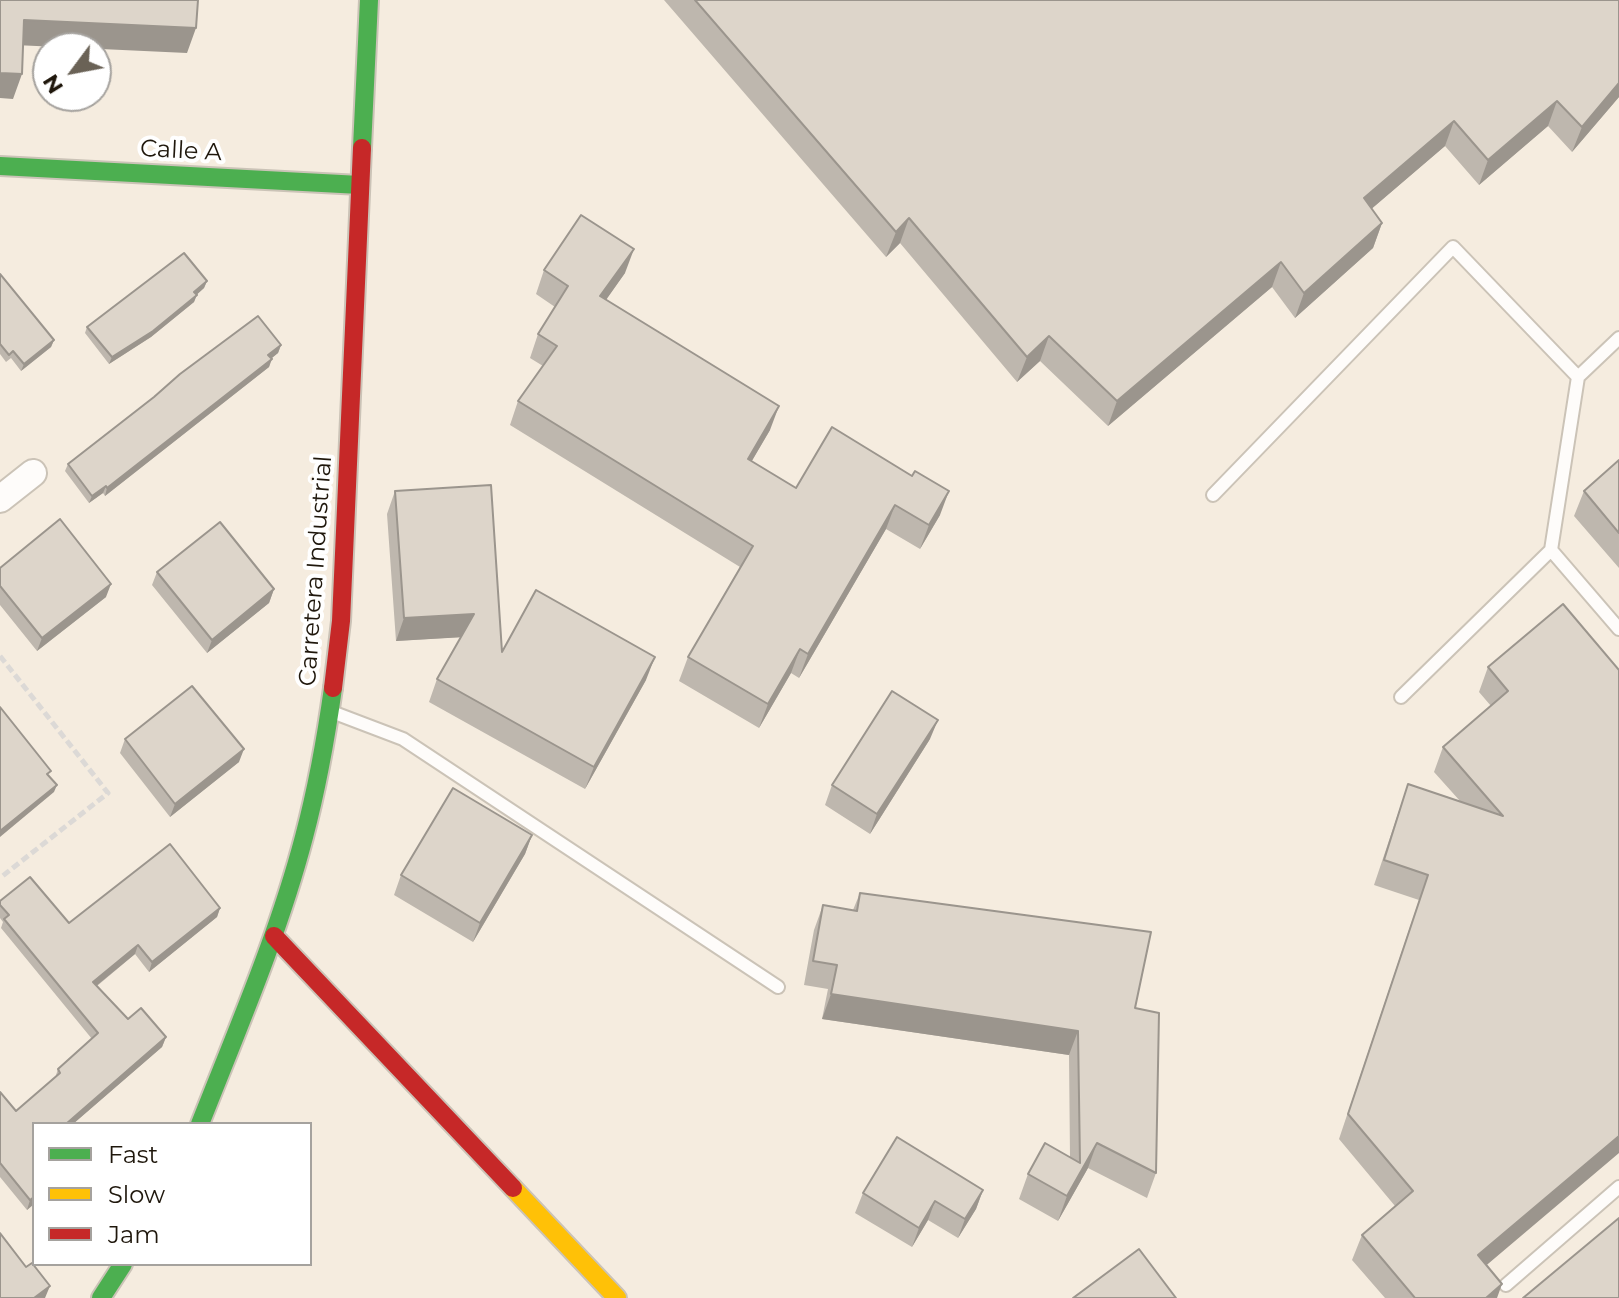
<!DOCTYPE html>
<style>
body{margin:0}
#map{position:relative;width:1619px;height:1298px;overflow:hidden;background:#f5ecdf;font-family:Montserrat,sans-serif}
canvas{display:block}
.legend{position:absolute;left:32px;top:1122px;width:280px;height:144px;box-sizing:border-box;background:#fff;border:2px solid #a5a29e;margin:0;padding:10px 14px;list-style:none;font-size:24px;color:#1f170c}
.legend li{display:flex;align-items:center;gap:16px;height:40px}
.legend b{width:40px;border:2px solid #a5a29e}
.north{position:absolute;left:32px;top:32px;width:80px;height:80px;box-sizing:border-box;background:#fff;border:2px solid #a5a29e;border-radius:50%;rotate:238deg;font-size:22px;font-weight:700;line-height:32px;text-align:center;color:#1f170c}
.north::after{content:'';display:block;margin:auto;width:28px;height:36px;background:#6a6256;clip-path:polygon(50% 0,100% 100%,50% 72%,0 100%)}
</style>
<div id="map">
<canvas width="1619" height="1298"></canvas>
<ul class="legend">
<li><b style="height:10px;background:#4caf50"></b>Fast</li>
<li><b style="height:10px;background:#ffc107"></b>Slow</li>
<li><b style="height:10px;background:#c62828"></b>Jam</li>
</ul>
<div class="north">N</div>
</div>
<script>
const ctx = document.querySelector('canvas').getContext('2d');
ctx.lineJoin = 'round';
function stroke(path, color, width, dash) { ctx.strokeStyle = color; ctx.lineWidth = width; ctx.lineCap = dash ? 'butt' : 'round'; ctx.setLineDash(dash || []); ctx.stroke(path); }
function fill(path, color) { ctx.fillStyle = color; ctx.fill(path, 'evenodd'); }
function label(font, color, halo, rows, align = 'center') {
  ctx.font = font + ' Montserrat,sans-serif'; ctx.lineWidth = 8; ctx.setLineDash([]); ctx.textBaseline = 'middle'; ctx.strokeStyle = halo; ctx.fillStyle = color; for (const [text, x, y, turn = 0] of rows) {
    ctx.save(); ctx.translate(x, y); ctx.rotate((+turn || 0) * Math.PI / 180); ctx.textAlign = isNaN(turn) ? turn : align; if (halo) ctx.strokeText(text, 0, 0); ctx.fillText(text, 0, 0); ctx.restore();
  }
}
const path = new Path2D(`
 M0,656l108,137 -108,85`);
const lane = new Path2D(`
 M1619,338l-41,39 -27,173 68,79
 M1213,495l240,-248 125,130
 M1401,697l150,-147
 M332,712l71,27 375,248
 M1506,1285l113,-98`);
const street = new Path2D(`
 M0,499l33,-26`);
const fast = new Path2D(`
 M362,148l7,-148
 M0,166l360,19
 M200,1124c37,-94 78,-188 104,-287 13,-49 22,-99 29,-149
 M101,1298l22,-34`);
const slow = new Path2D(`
 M513,1188l104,110`);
const jam = new Path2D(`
 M333,688l8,-67 21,-473
 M274,936l239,252`);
const wall = new Path2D(`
 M664,0h955v97l-47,55 -24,-26 -69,59 -34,-39 -74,63 11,14 -9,25 -78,70 -23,-31 -164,139 -68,-65 -23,21 -117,-139 -14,14z
 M544,270l81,3 -19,26 164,131 -19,32 45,26 36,-61 108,88 -20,34 -34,-20 -87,149 -8,-5 -32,55 -80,-47 9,-24 52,-90 -230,-142 8,-24 25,-35 -13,-8 8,-24 17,-27 -19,-13z
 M0,274l54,66 -3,7 -30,24 -10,-13 -5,4 -6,-8z
 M207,281l-3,7 -8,7 -2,7 -43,35 -42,27 -24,-31 2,-6z
 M281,345l-3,8 -7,5 -2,9 -164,129 -2,-3 -14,10 -24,-32 3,-7z
 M1619,460v108l-45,-52 10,-25z
 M395,491l107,161 144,28 -61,109 -156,-87 8,-23 24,-42 -65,4 -9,-127z
 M0,568l106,29 -69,54 -37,-46z
 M157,572l117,17 -5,14 -62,50 -55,-68z
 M1563,604l-77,661 11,33h-112l-33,-38 10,-25 33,-29 -56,-67 80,-239 -45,-15 34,-101 52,17 -26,-29 9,-25 48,-41 -12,-14 9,-25z
 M125,739l114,23 -69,55 -50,-64z
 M930,739l-60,95 -45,-29 7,-20z
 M532,835l-7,19 -52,88 -79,-47 7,-20z
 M860,893l275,115 21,165 -9,25 -59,-30 -30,53 -39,-22 9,-25 42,-17 -1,-102 -247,-36 6,-30 -24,-4 10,-55 9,-25 30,5z
 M0,901l69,22 151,-15 -3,9 -68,55 -14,-18 -38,32 31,33 38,18 -4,10 -89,77h-39v80l-7,6 -27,-33v-85l16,19 39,-33 3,-9 34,-30 -91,-111 2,-6 -3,-4z
 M983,1190l-7,19 -18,29 -30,-18 -16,27 -57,-34 8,-20z`);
const shadedWall = new Path2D(`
 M24,20l172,8 -9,25 -172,-8z
 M0,73l22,1 -9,25 -13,-1z
 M1619,83v14l-47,55 10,-25z
 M1557,101l-9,25 -69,59 9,-25z
 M1454,121l-9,25 -90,77 9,-25z
 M909,218l-9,25 -14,14 10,-25z
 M1382,223l-9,25 -78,70 9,-25z
 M634,249l-9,24 -33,47 8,-24z
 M1281,262l-9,25 -164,139 9,-25z
 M207,281l-3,7 -12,11 2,-7z
 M197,295l-3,7 -43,35 -42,27 3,-7z
 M1049,336l-9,25 -23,21 10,-25z
 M54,340l-3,7 -30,24 3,-7z
 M281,345l-3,8 -12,10 2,-8z
 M272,359l-3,8 -164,129 2,-8z
 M779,406l-9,24 -31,53 9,-24z
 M106,486l-3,7 -14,10 3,-7z
 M949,491l-9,24 -20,34 9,-24z
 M895,505l-9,24 -87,149 9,-24z
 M111,584l-5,13 -69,54 5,-13z
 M274,589l-5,14 -62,50 5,-13z
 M474,614l-9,23 -69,4 8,-23z
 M800,649l-9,24 -32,55 9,-24z
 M655,657l-9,23 -61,109 9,-22z
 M938,720l-8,19 -60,95 7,-20z
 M244,749l-5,13 -69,55 5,-13z
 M57,785l-3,7 -54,45v-6z
 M532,835l-7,19 -52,88 7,-19z
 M220,908l-3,9 -68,55 3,-10z
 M138,945l-3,9 -45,37 3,-9z
 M831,994l247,37 -9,24 -247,-36z
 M166,1037l-4,10 -89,77h-7z
 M1619,1136v17l-150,127 9,-25z
 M1097,1143l-9,25 -30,53 9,-25z
 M983,1190l-7,19 -18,29 7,-19z
 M34,1197v7l-7,6 3,-10z
 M935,1201l-7,19 -16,27 7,-19z
 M1502,1284l-5,14h-11z
 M50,1286l-5,12h-11z`);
const building = new Path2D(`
 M0,0h198l-2,28 -172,-8 -2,54 -22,-1z
 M695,0h924v83l-37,44 -25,-26 -69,59 -34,-39 -90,77 18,25 -78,70 -23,-31 -164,139 -68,-65 -22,21 -118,-139 -13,14z
 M581,215l53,34 -34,47 179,110 -31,53 48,29 36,-61 80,49 3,-5 34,20 -20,34 -34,-20 -87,149 -8,-5 -32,55 -80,-47 65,-111 -235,-145 39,-55 -19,-12 30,-48 -24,-16z
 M184,253l23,28 -13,11 3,3 -44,36 -41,26 -25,-30z
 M0,274l54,66 -30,24 -11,-13 -4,4 -9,-11z
 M258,316l23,29 -13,10 4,4 -165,129 -1,-2 -14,10 -24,-32 86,-67 26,-23z
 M1619,460v73l-35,-42z
 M491,485l11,167 34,-62 119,67 -61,110 -157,-88 37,-65 -70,4 -9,-127z
 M60,519l51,65 -69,54 -42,-52v-18z
 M220,522l54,67 -62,51 -55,-68z
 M1563,604l56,66v466l-141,119 24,29 -16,14h-71l-53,-63 51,-44 -65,-77 80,-239 -44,-15 24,-76 95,32 -60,-69 65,-56 -20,-24z
 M192,686l52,63 -69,55 -50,-65z
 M892,691l46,29 -61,94 -45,-29z
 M0,707l51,64 -4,3 10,11 -57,46z
 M453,788l79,47 -52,88 -79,-48z
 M170,844l50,64 -68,54 -14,-17 -45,37 35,37 13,-11 25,29 -100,87h-32v73l-4,3 -30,-37v-71l16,19 44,-38 -2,-4 40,-36 -94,-114 5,-4 -9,-10v-4l30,-24 39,46z
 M860,893l291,39 -16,76 24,5 -3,160 -59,-30 -30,53 -39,-22 17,-31 35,20 -2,-132 -247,-37 6,-29 -24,-4 10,-56 34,6z
 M897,1137l86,53 -18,29 -30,-18 -16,27 -56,-35z
 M1619,1218v80h-96z
 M0,1233l26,34 6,-4 18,23 -16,12h-34z
 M1139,1249l37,49h-103z`);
const streetNames = [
 ["Calle A",181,151,3],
 ["Carretera Industrial",316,571,-86]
];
stroke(lane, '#cbc3b7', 16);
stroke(street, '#cbc3b7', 30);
stroke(fast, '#cbc3b7', 22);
stroke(slow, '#cbc3b7', 22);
stroke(jam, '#cbc3b7', 22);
stroke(path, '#dcd9d6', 5, [8, 4]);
stroke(lane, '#fefcfa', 12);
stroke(street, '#fefcfa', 26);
stroke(fast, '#4caf50', 18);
stroke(slow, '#ffc107', 18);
stroke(jam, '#c62828', 18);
fill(wall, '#beb7ae');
fill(shadedWall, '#9b958d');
fill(building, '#ddd5ca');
stroke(building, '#9b958d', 2);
label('24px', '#1f170c', '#fff', streetNames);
</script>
